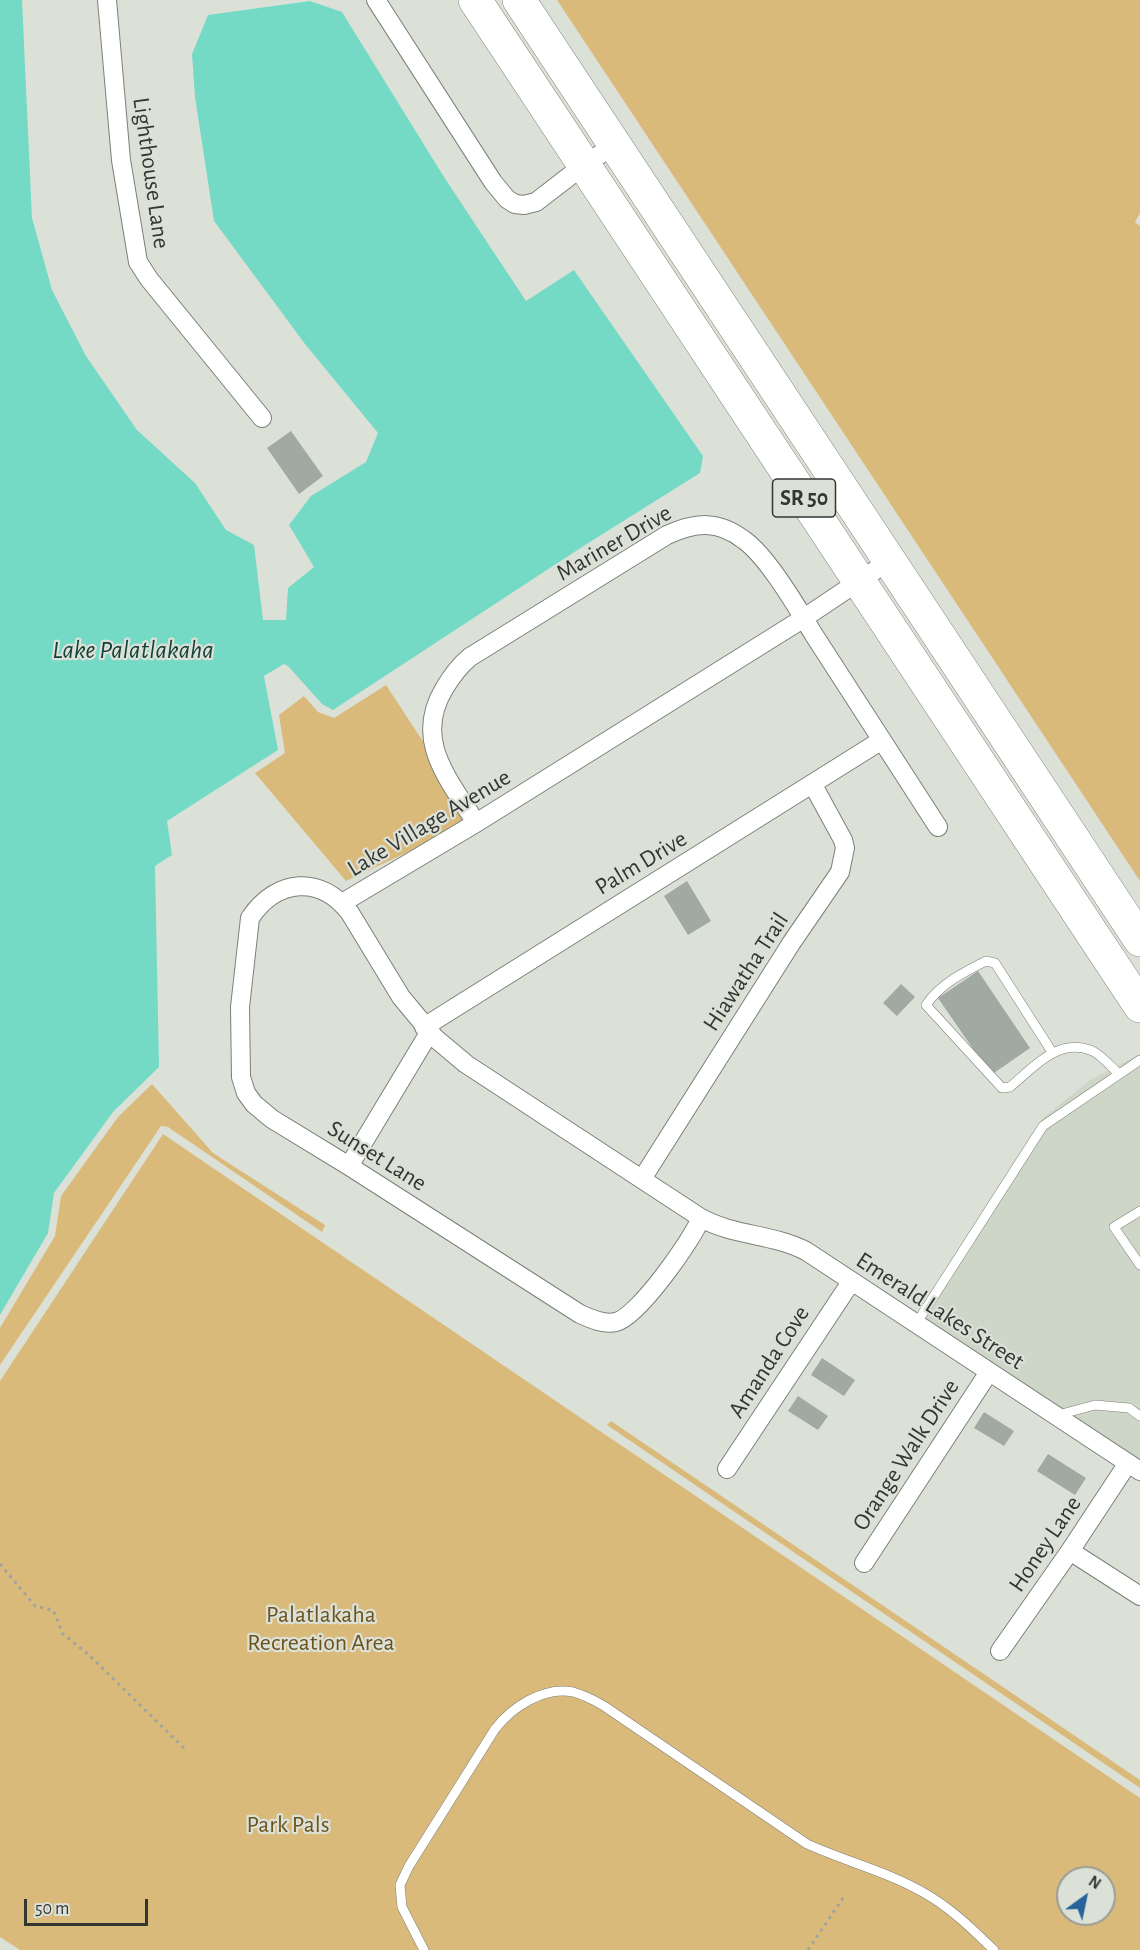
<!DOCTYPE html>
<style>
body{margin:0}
#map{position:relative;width:1140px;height:1950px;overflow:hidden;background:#dce1d8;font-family:"Alegreya Sans",sans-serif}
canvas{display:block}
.north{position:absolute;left:1056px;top:1866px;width:60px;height:60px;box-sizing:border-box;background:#dce1d8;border:2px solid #999d96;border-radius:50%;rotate:33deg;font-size:16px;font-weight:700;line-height:24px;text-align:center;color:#343632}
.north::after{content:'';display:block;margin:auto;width:21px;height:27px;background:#26639a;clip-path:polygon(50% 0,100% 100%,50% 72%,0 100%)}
.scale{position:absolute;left:24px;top:1899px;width:124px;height:27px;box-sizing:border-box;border:3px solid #343632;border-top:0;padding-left:8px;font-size:18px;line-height:21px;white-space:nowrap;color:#343632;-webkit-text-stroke:4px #dce1d8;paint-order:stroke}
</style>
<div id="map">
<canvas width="1140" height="1950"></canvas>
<div class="north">N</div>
<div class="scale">50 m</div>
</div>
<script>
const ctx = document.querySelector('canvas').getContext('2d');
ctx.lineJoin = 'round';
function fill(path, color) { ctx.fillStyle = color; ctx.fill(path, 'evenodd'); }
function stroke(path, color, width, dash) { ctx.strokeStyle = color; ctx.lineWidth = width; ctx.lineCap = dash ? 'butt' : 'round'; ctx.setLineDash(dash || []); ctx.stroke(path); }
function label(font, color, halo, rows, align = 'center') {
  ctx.font = font + ' "Alegreya Sans",sans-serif'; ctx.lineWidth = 4.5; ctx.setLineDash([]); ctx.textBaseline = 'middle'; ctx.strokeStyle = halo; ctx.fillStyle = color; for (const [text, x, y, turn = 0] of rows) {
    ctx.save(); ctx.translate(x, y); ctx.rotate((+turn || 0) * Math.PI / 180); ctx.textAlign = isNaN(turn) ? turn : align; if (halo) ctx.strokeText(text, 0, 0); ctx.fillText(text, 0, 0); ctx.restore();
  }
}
const built = new Path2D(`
 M1140,1054v405l-222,-145 125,-196 47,-38z`);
const green = new Path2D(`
 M557,0h583v213l-5,9 5,4v655z
 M386,685l38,58 10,29 29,48 -40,25 -77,36 -91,-108 30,-20 -6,-38 25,-19 14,16 16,6z
 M152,1084l61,69 112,72 -3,7 -154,-105 -7,-1 -161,239v-37l55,-92 6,-40 57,-79z
 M163,1134l977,664v152h-1120l-20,-13v-556zM1068,1878h36v36h-36z
 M611,1421l529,359v8l-533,-363z`);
const water = new Path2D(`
 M0,0h22l10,218 20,72 34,66 51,74 58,53 31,47 28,15 9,75h23l2,-32 26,-21 -25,-42 22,-29 55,-34 12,-29 -73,-89 -91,-123 -19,-124 -3,-43 16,-39 102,-14 32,11 102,165 82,124 48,-31 129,186 -3,17 -118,74 -249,163 -11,-6 -34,-38 -4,-2 -20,12 14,74 -111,71 5,34 -17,11 4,201 -46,45 -59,81 -6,40 -48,82z`);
const building = new Path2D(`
 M291,431l32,45 -24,18 -32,-46z
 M687,881l24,40 -23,14 -24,-39z
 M978,971l52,77 -39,27 -53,-77z
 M901,984l14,13 -18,19 -14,-13z
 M822,1358l33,22 -11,16 -33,-21z
 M798,1396l30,20 -10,14 -30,-19z
 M984,1412l30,19 -10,15 -30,-18z
 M1048,1454l38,24 -11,17 -38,-24z`);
const path = new Path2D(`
 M0,1564l35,42 18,4 10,24 26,21 98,96
 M808,1950l37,-55`);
const lane = new Path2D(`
 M1052,1052l-57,-89 -9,-2c-22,11 -46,23 -60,44l76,83 8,-1c22,-18 47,-49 80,-37 10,3 21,17 29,24
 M1140,1211l-26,16 26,38
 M916,1324l127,-198 97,-66
 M1058,1415l37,-10 34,3 11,8
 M424,1950l-22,-43 -2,-22 9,-19 86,-137c17,-22 49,-43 78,-37 11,3 21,8 31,14l203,138c40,18 82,28 119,50 26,15 47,36 68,56`);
const street = new Path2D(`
 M107,0l14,160 17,102 11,17 113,139
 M376,0l117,182 14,17 8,5 9,1 12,-3 48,-37 30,-20
 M476,823c-27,-44 -63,-82 -32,-134 7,-12 15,-23 26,-32l197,-122c29,-13 51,-15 77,5 24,17 54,69 70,95 42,64 83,128 124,192
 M342,903l134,-80 328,-205 85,-57
 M424,1027l458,-287
 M349,1166l80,-133
 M642,1179l150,-237 48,-70 5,-24 -2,-8 -30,-55
 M701,1218c-9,22 -63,99 -85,104 -11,3 -25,-3 -36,-8l-231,-148 -77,-47 -18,-15 -8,-11 -5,-16 -1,-70 10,-89c27,-40 71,-43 100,-5l51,84 34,41 31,26 235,154c33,18 72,16 105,33l334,220
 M727,1469l124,-187
 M1070,1551l70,45
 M864,1563l125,-191
 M1000,1651l70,-100 58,-88`);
const highway = new Path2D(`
 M475,0l665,1006
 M519,0l621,940`);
const shields = [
 [804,498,63]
];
const shieldNames = [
 ["SR 50",804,498]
];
const streetNames = [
 ["Lighthouse Lane",151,173,82],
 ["Mariner Drive",614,543,-30],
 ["Lake Village Avenue",429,823,-31],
 ["Palm Drive",641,863,-31],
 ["Hiawatha Trail",746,972,-57],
 ["Sunset Lane",377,1156,32],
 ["Emerald Lakes Street",940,1311,33],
 ["Amanda Cove",769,1362,-57],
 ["Orange Walk Drive",906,1455,-57],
 ["Honey Lane",1045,1544,-56]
];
const parkNames = [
 ["Palatlakaha",321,1615],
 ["Recreation Area",321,1643],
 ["Park Pals",288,1825]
];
const waterNames = [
 ["Lake Palatlakaha",133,650]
];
fill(built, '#cdd6c7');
fill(green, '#daba7b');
fill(water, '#75dac5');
fill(building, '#a1a9a3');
stroke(lane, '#7b8078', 10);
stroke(street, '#7b8078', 20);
stroke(highway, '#7b8078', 34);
stroke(path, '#a0a49c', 3, [3, 4.5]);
stroke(lane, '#fff', 9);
stroke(street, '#fff', 18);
stroke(highway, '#fff', 33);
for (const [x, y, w] of shields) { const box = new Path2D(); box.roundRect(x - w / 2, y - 19, w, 38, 4.5); ctx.fillStyle = '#dce1d8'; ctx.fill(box); stroke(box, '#343632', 1.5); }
label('bold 22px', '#343632', null, shieldNames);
label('24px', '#343632', '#dce1d8', streetNames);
label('24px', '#6c531d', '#dce1d8', parkNames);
label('italic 26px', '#14423a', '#dce1d8', waterNames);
</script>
